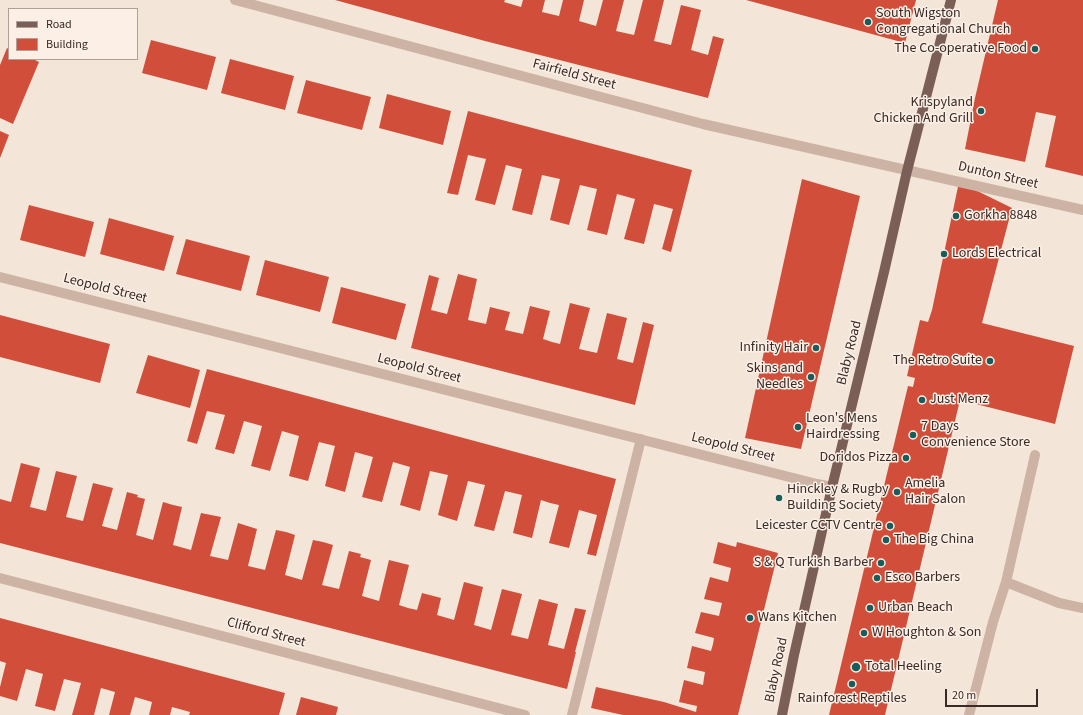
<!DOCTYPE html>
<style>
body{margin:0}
#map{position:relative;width:1083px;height:715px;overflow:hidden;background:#f4e5d9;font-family:"Source Sans 3",sans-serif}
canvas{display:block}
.legend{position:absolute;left:8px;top:8px;width:130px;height:52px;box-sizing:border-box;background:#fbefe6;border:1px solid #ada099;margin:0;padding:5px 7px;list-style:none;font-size:12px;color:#382a26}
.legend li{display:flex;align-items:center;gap:8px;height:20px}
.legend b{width:20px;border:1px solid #ada099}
.scale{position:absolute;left:945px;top:689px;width:93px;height:18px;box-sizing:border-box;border:2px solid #382a26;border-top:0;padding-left:5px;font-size:12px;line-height:14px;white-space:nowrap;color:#382a26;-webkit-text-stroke:3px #fbefe6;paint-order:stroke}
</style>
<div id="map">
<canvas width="1083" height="715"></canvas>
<ul class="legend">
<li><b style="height:5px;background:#7b5f56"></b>Road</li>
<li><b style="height:11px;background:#d14f3a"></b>Building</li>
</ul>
<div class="scale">20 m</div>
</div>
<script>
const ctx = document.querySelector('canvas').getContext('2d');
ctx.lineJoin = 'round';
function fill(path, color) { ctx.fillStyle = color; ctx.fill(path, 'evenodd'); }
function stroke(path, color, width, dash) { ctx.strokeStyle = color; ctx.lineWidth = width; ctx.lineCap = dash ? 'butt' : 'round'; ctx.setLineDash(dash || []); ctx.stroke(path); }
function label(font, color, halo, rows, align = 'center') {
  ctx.font = font + ' "Source Sans 3",sans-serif'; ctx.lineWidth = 3; ctx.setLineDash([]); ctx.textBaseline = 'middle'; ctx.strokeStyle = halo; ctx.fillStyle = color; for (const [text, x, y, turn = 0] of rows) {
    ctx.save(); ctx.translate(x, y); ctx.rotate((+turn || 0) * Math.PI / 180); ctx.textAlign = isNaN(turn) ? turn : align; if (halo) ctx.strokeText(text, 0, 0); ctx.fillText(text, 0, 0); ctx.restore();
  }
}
const building = new Path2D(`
 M335,0h170l-1,2 17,5 2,-7h22l-3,12 17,4 4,-16h21l-5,21 17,5 7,-26h21l-8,31 18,4 9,-35h21l-10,41 17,4 10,-40 20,5 -10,40 17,5 5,-19 11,3 -16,59 -223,-57z
 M746,0h170l-11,43z
 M998,0h85v123l-9,-2 9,2v53l-38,-9 11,-51 -20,-4 -11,50 -60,-13 10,-51z
 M151,40l65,17 -9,33 -65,-17z
 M7,48l2,1v10h24l6,3 -26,62 -13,-6v-53z
 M230,59l64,17 -9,34 -64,-17z
 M306,80l65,17 -9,33 -65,-17z
 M387,94l64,17 -8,34 -64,-17z
 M468,111l224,59 -21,82 -9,-3 11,-40 -11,-3 -8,-2 -10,40 -20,-5 11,-40 -18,-5 -10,41 -20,-5 10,-41 -17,-4 -11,40 -19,-5 10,-41 -18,-4 -10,40 -20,-5 10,-41 -16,-4 -11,40 -20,-5 11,-41 -18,-4 -10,40 -11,-2z
 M0,131l9,4 -9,23z
 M802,179l58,17 -59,253 -56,-11z
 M959,182l53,26 -30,115 92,23 -19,78 -95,-24 -75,315h-56l79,-329 5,1 2,-9 -8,-2 13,-56 8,2 4,-12z
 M29,205l65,17 -9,35 -65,-17z
 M109,218l65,18 -10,35 -64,-17z
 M186,239l64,17 -9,35 -65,-17z
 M265,260l64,17 -9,35 -64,-17z
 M458,274l19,5 -9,41 18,4 4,-17 20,5 -5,18 18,4 7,-28 20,5 -7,28 9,3 8,2 10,-41 20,5 -11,41 18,4 10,-40 20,5 -10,41 16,4 10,-41 11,3 -19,80 -224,-57 18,-73 10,3 -8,32 16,4z
 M341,287l65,17 -10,36 -64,-17z
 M0,315l110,29 -10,39 -100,-26z
 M148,355l52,15 -10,38 -54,-15z
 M207,369l409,110 -20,77 -9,-2 10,-39 -18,-5 -10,38 -20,-5 10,-38 -9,-2 -9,-3 -9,38 -19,-5 9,-38 -17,-4 -11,40 -20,-5 11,-41 -17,-4 -11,40 -19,-6 10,-40 -18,-4 -10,40 -20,-6 10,-38 -17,-5 -11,40 -20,-5 11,-40 -18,-5 -10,40 -20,-6 10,-40 -16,-4 -11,39 -19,-5 10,-40 -17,-5 -12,40 -19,-5 11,-40 -18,-5 -10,33 -19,-5 10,-34 -18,-4 -10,33 -10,-3z
 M21,463l19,5 -10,39 16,4 10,-40 21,5 -11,41 17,4 10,-38 20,5 -11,38 15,4 10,-38 11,3 -1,2 8,2 -9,36 17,5 10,-38 10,3 9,2 -9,38 18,5 10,-37 20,4 -11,39 18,4 10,-37 19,6 -9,37 17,4 11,-40 10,2 9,3 -10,40 17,5 11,-40 10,2 10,3 -11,40 17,4 10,-38 12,3 -1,3 11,3 -9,36 17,5 10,-41 20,5 -10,40 9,3 9,2 5,-17 19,5 -4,17 17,5 10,-38 19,5 -9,38 17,5 11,-41 20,5 -11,41 17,4 11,-40 19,5 -10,41 16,4 11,-41 11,2 -11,42h1l-9,37 -567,-146v-44l11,3z
 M718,542l18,5 1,-5 41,11 -40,162h-115l-32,-7 5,-21 68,15 32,10 1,-6 -18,-4 5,-22 19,5 1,-7 1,-6 -18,-4 5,-22 19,5 2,-7 1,-6 -19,-5 6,-21 18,4 3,-13 -18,-4 6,-22 18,5 3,-14 -18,-5z
 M0,618l285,75 -6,22h-90l1,-3 -18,-5 -2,8h-21l3,-13 -17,-5 -5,18h-21l6,-23 -14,-4 -7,27h-22l9,-32 -17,-4 -9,32 -20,-5 8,-32 -17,-5 -9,32 -17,-5v-9l6,-24 -6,-2z
 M301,697l37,10 -2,8h-40z`);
const minor = new Path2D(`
 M235,0l468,124 380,86
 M0,277l817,207 15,3
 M0,578l525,137
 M1006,582l53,21 24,5
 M572,715l69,-276
 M969,715l24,-93 13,-40 29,-127`);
const major = new Path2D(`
 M782,715l12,-60 38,-168 52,-215 23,-101 44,-171`);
const markers = [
 [868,22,4,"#185d5a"],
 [1035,49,4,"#185d5a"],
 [981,111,4,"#185d5a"],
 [956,216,4,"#185d5a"],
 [944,254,4,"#185d5a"],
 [816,348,4,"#185d5a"],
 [990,361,4,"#185d5a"],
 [811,377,4,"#185d5a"],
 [922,400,4,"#185d5a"],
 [798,427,4,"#185d5a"],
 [913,435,4,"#185d5a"],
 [906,458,4,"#185d5a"],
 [897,492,4,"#185d5a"],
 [779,498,4,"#185d5a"],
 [890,526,4,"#185d5a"],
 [886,540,4,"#185d5a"],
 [881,563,4,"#185d5a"],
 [877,578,4,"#185d5a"],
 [870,608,4,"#185d5a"],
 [750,618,4,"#185d5a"],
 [864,633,4,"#185d5a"],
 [856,667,5,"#185d5a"],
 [852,684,4,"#185d5a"]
];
const poiNames = [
 ["South Wigston",876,14],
 ["Congregational Church",876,30],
 ["The Co-operative Food",1027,49,"right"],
 ["Krispyland",973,103,"right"],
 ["Chicken And Grill",973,119,"right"],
 ["Gorkha 8848",964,216],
 ["Lords Electrical",952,254],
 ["Infinity Hair",808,348,"right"],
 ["The Retro Suite",982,361,"right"],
 ["Skins and",803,369,"right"],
 ["Needles",803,385,"right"],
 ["Just Menz",930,400],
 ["Leon's Mens",806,419],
 ["Hairdressing",806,435],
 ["7 Days",921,427],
 ["Convenience Store",921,443],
 ["Doridos Pizza",898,458,"right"],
 ["Amelia",905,484],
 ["Hair Salon",905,500],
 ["Hinckley & Rugby",787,490],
 ["Building Society",787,506],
 ["Leicester CCTV Centre",882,526,"right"],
 ["The Big China",894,540],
 ["S & Q Turkish Barber",873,563,"right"],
 ["Esco Barbers",885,578],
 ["Urban Beach",878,608],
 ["Wans Kitchen",758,618],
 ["W Houghton & Son",872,633],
 ["Total Heeling",865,667],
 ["Rainforest Reptiles",852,699,"center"]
];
const streetNames = [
 ["Fairfield Street",574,75,15],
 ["Dunton Street",998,176,13],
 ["Leopold Street",105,289,14],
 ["Blaby Road",850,353,-76],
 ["Leopold Street",419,369,14],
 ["Leopold Street",733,448,14],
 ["Clifford Street",266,633,15],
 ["Blaby Road",777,670,-78]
];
fill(building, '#d14f3a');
stroke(minor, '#cdb3a4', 10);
stroke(major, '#7b5f56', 10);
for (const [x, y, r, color] of markers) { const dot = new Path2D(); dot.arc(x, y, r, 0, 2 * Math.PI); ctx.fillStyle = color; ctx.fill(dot); stroke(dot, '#fbefe6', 1.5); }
label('14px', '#382a26', '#fbefe6', poiNames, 'left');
label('14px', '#382a26', '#fbefe6', streetNames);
</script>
